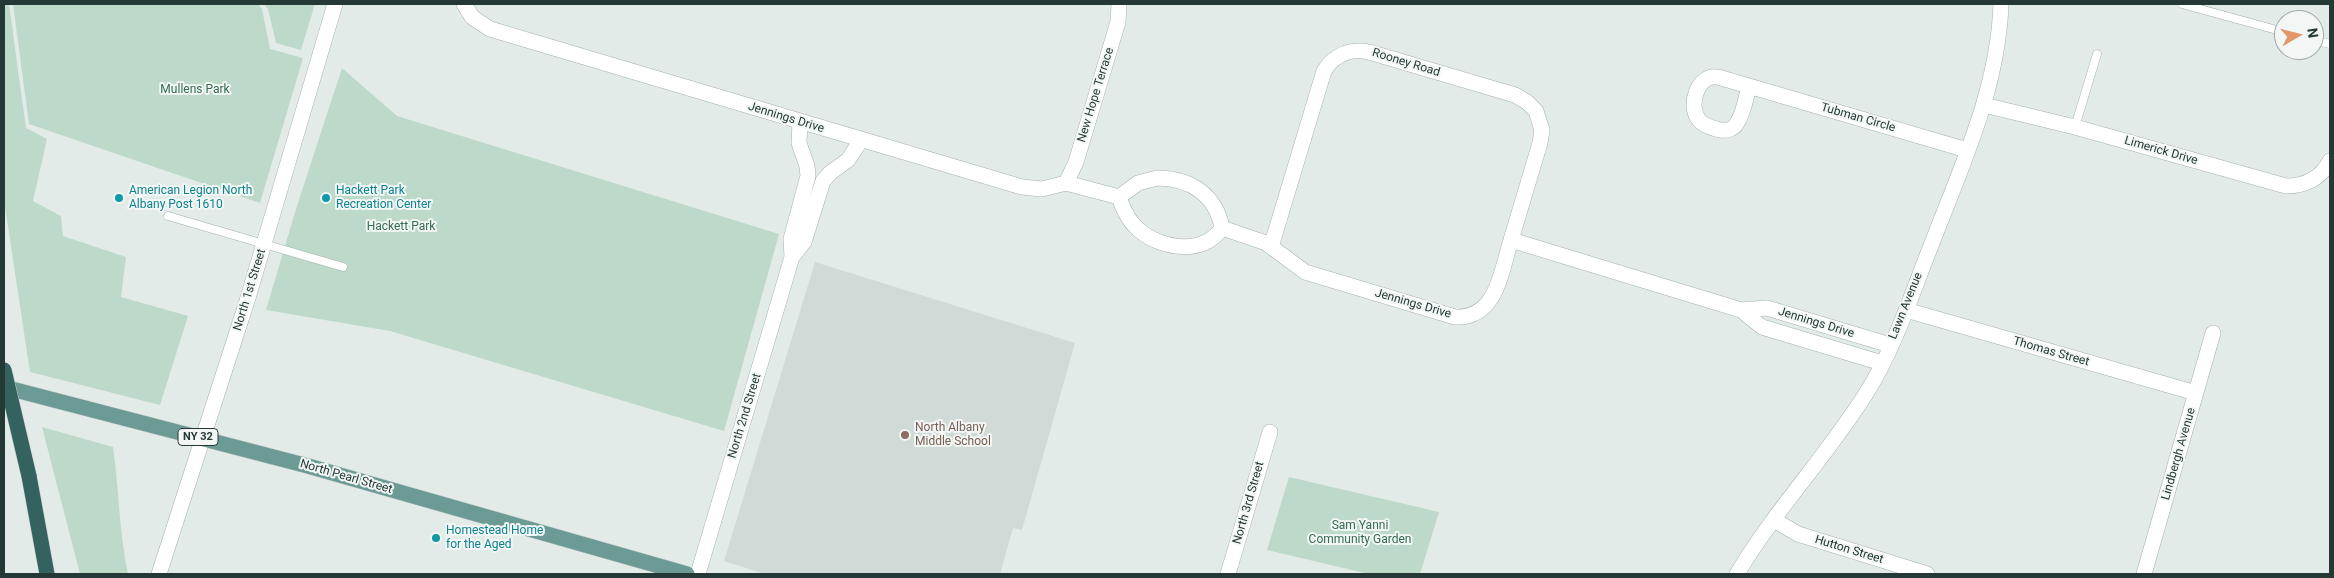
<!DOCTYPE html>
<style>
body{margin:0}
#map{position:relative;width:2334px;height:578px;overflow:hidden;background:#e2ebe8;font-family:Roboto,sans-serif}
canvas{display:block}
.frame{position:absolute;inset:0;border:5px solid #243936;pointer-events:none}
.north{position:absolute;left:2274px;top:10px;width:50px;height:50px;box-sizing:border-box;background:#f2f7f5;border:1px solid #a0aba9;border-radius:50%;rotate:82deg;font-size:14px;font-weight:700;line-height:20px;text-align:center;color:#243936}
.north::after{content:'';display:block;margin:auto;width:18px;height:22px;background:#e29669;clip-path:polygon(50% 0,100% 100%,50% 72%,0 100%)}
</style>
<div id="map">
<canvas width="2334" height="578"></canvas>
<div class="frame"></div>
<div class="north">N</div>
</div>
<script>
const ctx = document.querySelector('canvas').getContext('2d');
ctx.lineJoin = 'round';
function fill(path, color) { ctx.fillStyle = color; ctx.fill(path, 'evenodd'); }
function stroke(path, color, width, dash) { ctx.strokeStyle = color; ctx.lineWidth = width; ctx.lineCap = dash ? 'butt' : 'round'; ctx.setLineDash(dash || []); ctx.stroke(path); }
function label(font, color, halo, rows, align = 'center') {
  ctx.font = font + ' Roboto,sans-serif'; ctx.lineWidth = 4; ctx.setLineDash([]); ctx.textBaseline = 'middle'; ctx.strokeStyle = halo; ctx.fillStyle = color; for (const [text, x, y, turn = 0] of rows) {
    ctx.save(); ctx.translate(x, y); ctx.rotate((+turn || 0) * Math.PI / 180); ctx.textAlign = isNaN(turn) ? turn : align; if (halo) ctx.strokeText(text, 0, 0); ctx.fillText(text, 0, 0); ctx.restore();
  }
}
const built = new Path2D(`
 M815,262l260,81 -53,187 -9,-2 -13,46h-235l-41,-13z`);
const green = new Path2D(`
 M4,4h5l17,124 21,11 -14,62 28,15 2,20 63,21 -5,40 67,19 -28,89 -130,-33 -26,-172z
 M13,4h245l4,5 8,40 33,9 -43,145 -231,-79z
 M264,4h51l-14,46 -25,-7 -8,-34z
 M342,68l55,48 382,118 -55,197 -334,-100 -124,-21 30,-101z
 M42,427l71,20c6,42 6,85 15,127h-48z
 M1289,477l150,35 -19,62h-51l-102,-24z`);
const service = new Path2D(`
 M2182,4l102,28
 M2314,40l16,4
 M2075,127l22,-73
 M168,216l175,51`);
const minor = new Path2D(`
 M464,4l8,13 18,12 532,158 20,2 24,-6 53,14
 M1749,86c-3,11 -5,27 -12,37 -3,6 -10,8 -17,7 -7,-2 -16,-4 -21,-10 -12,-14 -1,-47 19,-43l249,73
 M1984,105l91,22 211,59c19,0 35,-8 44,-25
 M1157,178c32,0 59,16 65,50 -19,28 -61,21 -83,2 -10,-8 -16,-21 -20,-33l19,-14z
 M1066,183l10,-21 42,-140 1,-18
 M1222,228l44,15 39,29 150,45c42,2 46,-46 56,-77l230,70 26,-2 123,37
 M1271,247l53,-176c10,-16 26,-23 45,-19l146,43 12,7 9,9 6,19 -2,13 -29,97
 M792,257l-1,-18 17,-63 -1,-10 -8,-23 1,-21
 M1741,310l21,17 120,36
 M1906,310l290,83
 M1774,520l24,14 129,40
 M159,574l88,-273 88,-297
 M698,574l94,-317 12,-15 19,-61 7,-8 18,-13 13,-20
 M1228,574l42,-142
 M1737,574c38,-64 90,-118 130,-182 28,-45 45,-99 65,-149 30,-78 66,-154 69,-239
 M2144,574l69,-241`);
const primary = new Path2D(`
 M4,387l304,79 379,108`);
const motorway = new Path2D(`
 M29,476l18,98`);
const motorwayBridge = new Path2D(`
 M4,370l25,106`);
const markers = [
 [119,198,5,"#0f9aa8"],
 [326,198,5,"#0f9aa8"],
 [905,435,5,"#8d6e63"],
 [436,538,5,"#0f9aa8"]
];
const shields = [
 [198,437,40]
];
const shieldNames = [
 ["NY 32",198,437]
];
const streetNames = [
 ["Rooney Road",1406,63,17],
 ["New Hope Terrace",1096,95,-73],
 ["Jennings Drive",786,118,17],
 ["Tubman Circle",1858,118,16],
 ["Limerick Drive",2161,151,16],
 ["North 1st Street",250,290,-73],
 ["Jennings Drive",1413,304,16],
 ["Lawn Avenue",1906,306,-68],
 ["Jennings Drive",1816,323,17],
 ["Thomas Street",2051,352,16],
 ["North 2nd Street",745,416,-73],
 ["Lindbergh Avenue",2179,454,-74],
 ["North Pearl Street",346,477,16],
 ["North 3rd Street",1249,503,-74],
 ["Hutton Street",1849,550,17]
];
const parkNames = [
 ["Mullens Park",195,90],
 ["Hackett Park",401,227],
 ["Sam Yanni",1360,526],
 ["Community Garden",1360,540]
];
const cultureNames = [
 ["American Legion North",129,191],
 ["Albany Post 1610",129,205],
 ["Hackett Park",336,191],
 ["Recreation Center",336,205],
 ["Homestead Home",446,531],
 ["for the Aged",446,545]
];
const educationNames = [
 ["North Albany",915,428],
 ["Middle School",915,442]
];
fill(built, '#d0dad7');
fill(green, '#bdd9c9');
stroke(service, '#a5b2af', 9);
stroke(minor, '#a5b2af', 16);
stroke(primary, '#c2c8c7', 16);
stroke(motorway, '#c2c8c7', 16);
stroke(service, '#fff', 8);
stroke(minor, '#fff', 15);
stroke(primary, '#6c9b95', 15);
stroke(motorway, '#33625f', 15);
stroke(motorwayBridge, '#c2c8c7', 16, []);
stroke(motorwayBridge, '#33625f', 15);
for (const [x, y, r, color] of markers) { const dot = new Path2D(); dot.arc(x, y, r, 0, 2 * Math.PI); ctx.fillStyle = color; ctx.fill(dot); stroke(dot, '#f2f7f5', 2); }
for (const [x, y, w] of shields) { const box = new Path2D(); box.roundRect(x - w / 2, y - 8.5, w, 17, 4); ctx.fillStyle = '#f2f7f5'; ctx.fill(box); stroke(box, '#243936', 1); }
label('bold 11px', '#243936', null, shieldNames);
label('12px', '#243936', '#f2f7f5', streetNames);
label('12px', '#336c50', '#f2f7f5', parkNames);
label('12px', '#0d838f', '#f2f7f5', cultureNames, 'left');
label('12px', '#785e54', '#f2f7f5', educationNames, 'left');
</script>
